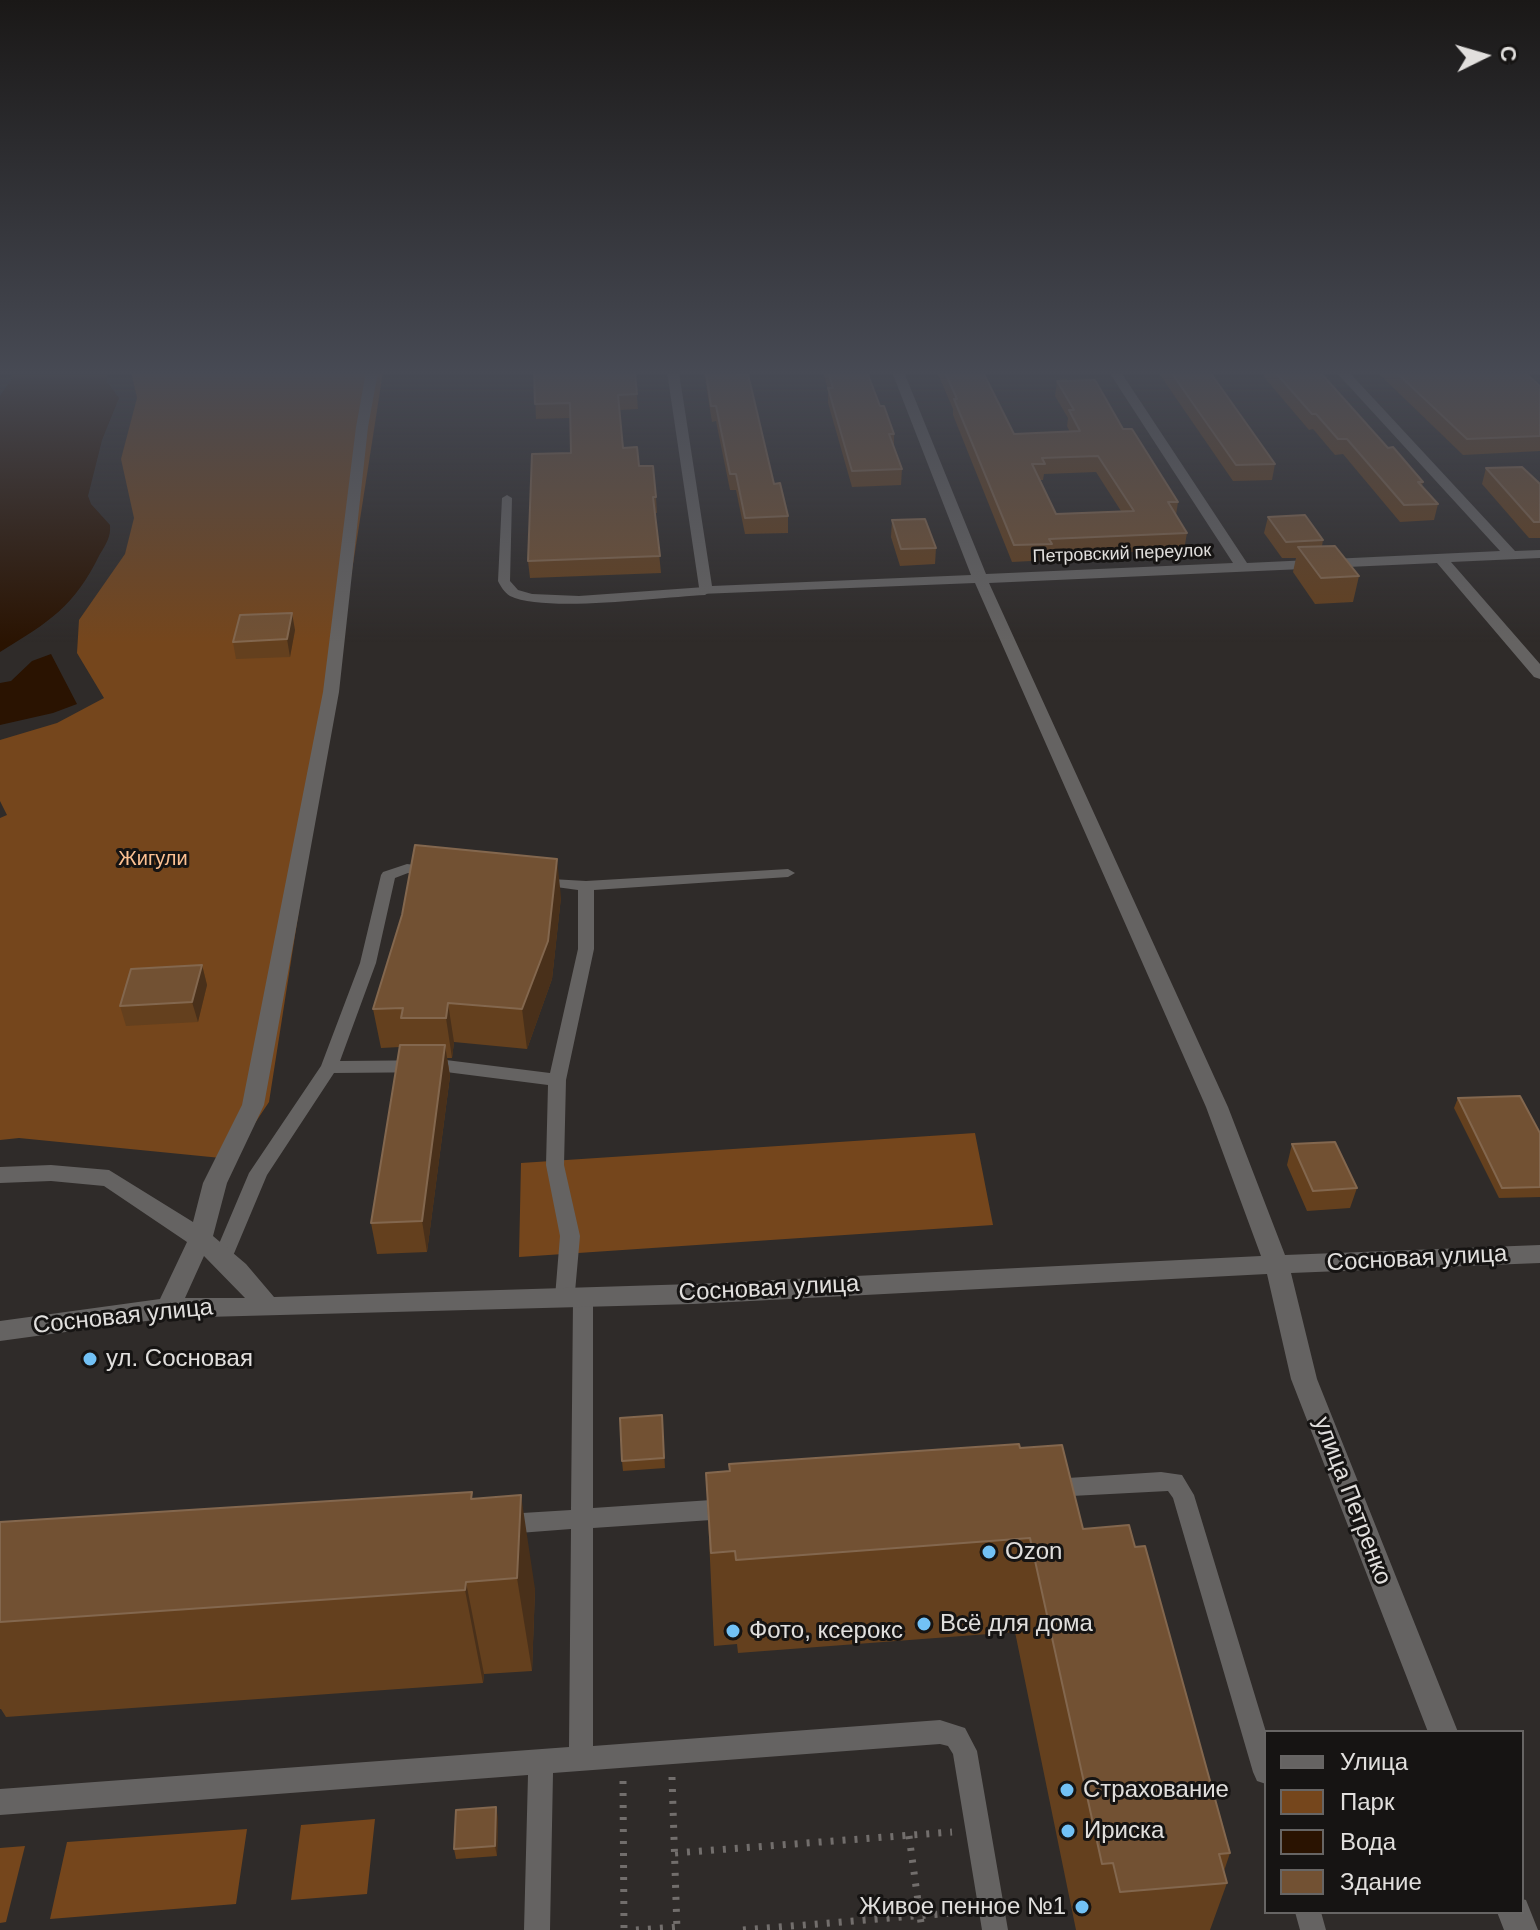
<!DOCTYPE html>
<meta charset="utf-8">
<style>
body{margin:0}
#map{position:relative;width:1540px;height:1930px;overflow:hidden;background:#2f2b29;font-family:Helvetica,sans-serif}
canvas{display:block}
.legend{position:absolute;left:1264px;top:1730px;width:260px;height:184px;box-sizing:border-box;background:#161413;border:2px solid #676564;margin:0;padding:10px 14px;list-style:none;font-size:24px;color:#e1dfdd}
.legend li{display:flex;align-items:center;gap:16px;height:40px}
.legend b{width:40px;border:2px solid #676564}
.north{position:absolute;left:1444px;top:16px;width:80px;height:80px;-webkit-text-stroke:6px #161413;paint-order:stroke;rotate:85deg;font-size:22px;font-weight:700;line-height:32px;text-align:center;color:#e1dfdd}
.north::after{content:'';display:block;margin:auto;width:28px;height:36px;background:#e1dfdd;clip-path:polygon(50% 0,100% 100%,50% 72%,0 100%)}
</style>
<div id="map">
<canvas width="1540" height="1930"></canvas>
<ul class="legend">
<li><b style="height:10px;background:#656362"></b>Улица</li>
<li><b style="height:22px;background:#75461c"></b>Парк</li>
<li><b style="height:22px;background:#2a1301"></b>Вода</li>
<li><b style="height:22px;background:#725133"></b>Здание</li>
</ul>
<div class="north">С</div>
</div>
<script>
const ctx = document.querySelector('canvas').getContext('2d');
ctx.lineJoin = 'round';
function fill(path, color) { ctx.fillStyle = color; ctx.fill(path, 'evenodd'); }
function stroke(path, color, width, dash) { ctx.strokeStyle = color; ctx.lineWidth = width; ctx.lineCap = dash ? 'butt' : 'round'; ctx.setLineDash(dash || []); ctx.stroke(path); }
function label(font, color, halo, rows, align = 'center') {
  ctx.font = font + ' Helvetica,sans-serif'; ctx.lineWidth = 6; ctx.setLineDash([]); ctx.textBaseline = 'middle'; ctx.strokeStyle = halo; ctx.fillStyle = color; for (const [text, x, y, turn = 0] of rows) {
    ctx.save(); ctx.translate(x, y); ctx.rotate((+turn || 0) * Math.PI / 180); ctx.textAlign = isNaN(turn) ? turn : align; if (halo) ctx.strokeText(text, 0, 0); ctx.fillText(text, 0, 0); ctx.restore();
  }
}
const green = new Path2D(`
 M131,372h252l-114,730 -38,57 -212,-21 -19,2v-322l7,-3 -7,-14v-61l57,-17 47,-25 -27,-45 2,-33 46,-66 9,-36 -13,-59 16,-61z
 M975,1133l18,92 -474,32 2,-94z
 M375,1819l-8,75 -76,6 10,-75z
 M247,1829l-11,75 -186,15 17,-77z
 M25,1846l-19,76 -6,1v-75z`);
const water = new Path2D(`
 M11,372h96v10l12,16 -17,42 -14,56 3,8 19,21c1,12 -4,19 -10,29 -26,53 -51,68 -100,98v-256l12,-17z
 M51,654l26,50 -24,9 -53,12v-42l11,-2 21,-20z`);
const path = new Path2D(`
 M672,1777l5,153
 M623,1781l1,149
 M909,1836l13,94
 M675,1853l277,-21
 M636,1930l41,-3
 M743,1930l221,-18`);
const service = new Path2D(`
 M507,495l5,3 -2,83 8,9 14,4 47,2 126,-9 6,4 -6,4c-43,2 -160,18 -195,1 -6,-4 -9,-9 -12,-15l4,-83z
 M407,864l25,3 7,4 -7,4 -24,-2 -13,5 -19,85 -36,98 106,-1 104,13 28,-124v-59l-44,-6 -3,-3 3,-3 52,3 202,-12 7,4 -7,4 -194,13v59l-28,131 -2,85 16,71 -5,56 8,-4 7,3 3,5v212l133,-9 8,3 3,7 -3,7 -8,3 -133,9v218l347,-26 25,8 12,23 31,179h-26l-29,-176 -5,-8 -8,-2 -387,29 -3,157h-26l4,-155 -528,40v-26l569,-42 2,-218 -65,5 -8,-3 -3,-7 3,-7 8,-3 65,-4 2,-210 -8,5 -7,-3 -3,-5 5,-61 -14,-71 2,-80 -102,-13 -112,1 -67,102 -37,88 -7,2 -7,-2 -3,-5 36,-85 72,-107 39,-103 21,-88 2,-3z
 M1161,1472l21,3 12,20 72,237v52l-9,-3 -4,-9 -80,-274 -5,-7 -116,6 -8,-2 -3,-7 3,-7 8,-2z
 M1295,1912h26l5,18h-26z`);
const minor = new Path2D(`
 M366,372h12l-10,55 -29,265 -75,413 -37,78 -14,53 33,28 28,33 419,-13 568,-28 -55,-149 -231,-524 -275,11 -33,-222h12l33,214 259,-11 -79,-203h12l82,202 247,-11 -124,-191h12l126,191 253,-12 -164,-179h13l166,179 25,-1v8l-89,4 89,102v15l-6,-2 -97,-114 -448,20 239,524 57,148 255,-10v18l-249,10 26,106 141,353h-30l-137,-353 -24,-105 -574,30 -525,14 -168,23v-20l160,-22 27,-57 -83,-56 -53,-5 -51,2v-16l51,-2 58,5 84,52 10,-39 39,-78 81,-413 33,-265zM204,1256l41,42h-60z
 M1522,1899l4,1 12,30h-34l-7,-18h25z`);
const wall = new Path2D(`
 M534,372h103l-2,1 3,36 -18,1 3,38 16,18 17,31 1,16h-2l6,60 -131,5 -2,-17 43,-108 -1,-35 -34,1z
 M704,372h32l38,112 14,32v17l-43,1 -9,-44h-6l-14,-69 -4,1z
 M823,372h44l13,34 14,28v13l8,22 -1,16 -49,2 -24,-84v-13z
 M937,372h46l31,62 56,-2 -3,-6 1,-8 -13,-22 2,-15 66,48 55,73 -2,13 11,18 -3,17 -134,5v5l-38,2 -59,-147v-6zM1096,472l25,39 -65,3 -17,-34h4l1,-6z
 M1158,372h52l65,92 -3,16 -39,1z
 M1265,372h55l68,76 35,34 -1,4 16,18 -4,16 -34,2 -57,-68 -8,1 -22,-26 -4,1 -45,-53z
 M1377,372h147l16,14v65l-77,4z
 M1486,468l54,16v54h-11l-47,-54z
 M1268,517l55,23 -1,6 37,30 -6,26 -38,2 -22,-32 3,-14h-14l-18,-25z
 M892,520l44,28 -1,16 -35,2 -9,-29z
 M295,630l-5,27 -54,2 -3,-17z
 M561,897l-9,82 -25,70 -73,-7 -2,16h-5l3,18 -23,176 -50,2 -6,-31 29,-176 -19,1 -8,-39z
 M202,965l5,20 -9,37 -72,4 -6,-20z
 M1458,1098l82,35v64l-41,1 -45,-90z
 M1292,1144l65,44 -7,20 -43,3 -20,-46z
 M662,1415l3,53 -42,3 -1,-10z
 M1020,1448l63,81 147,324 -6,18 3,12 -17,47h-134l-61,-298 -277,21 -1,-9 -23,2 -8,-173z
 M473,1499l62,90 -3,82 -48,3 -1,9 -477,34 -5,-8h-1v-187z
 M498,1817l-1,39 -41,3 -2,-10z`);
const shadedWall = new Path2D(`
 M292,613l3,17 -5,27 -3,-18z
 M557,859l4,38 -9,82 -25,70 -5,-40z
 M202,965l5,20 -9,37 -6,-20z
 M448,1003l6,39 -2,16 -6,-40z
 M445,1045l5,31 -23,176 -5,-31z
 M521,1495l14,94 -3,82 -15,-93z
 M466,1582l18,92 -1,9 -18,-93z
 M496,1807l2,10 -1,39 -2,-10z`);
const building = new Path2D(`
 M534,372h101l2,22 -19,1 5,53 14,-1 2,19h14l3,31h-3l7,59 -132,5 4,-107 39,-1 -1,-50 -35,1z
 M706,372h30l1,2h11l26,110 6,-1 8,33 -43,2 -9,-44h-6l-14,-68h-5z
 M828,372h39l13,34h4l10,28h-5l13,35 -50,2 -24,-83h5z
 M945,372h38l31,62 66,-3 -11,-21h5l-17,-29 38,-1 28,49h9l46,73h-10l19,31 -138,6 3,5 -38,1 -60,-146h3zM1098,456l36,55 -78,3 -24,-50h13l-3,-6z
 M1171,372h39l65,92 -39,1z
 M1275,372h45l68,76 5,-1 30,35h-5l20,22 -34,1 -57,-66h-9l-22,-25h-4z
 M1396,372h128l16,14v50l-73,3z
 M1522,467l18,17v38h-6l-48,-54z
 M1305,515l18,25 -37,2 -18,-25z
 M925,519l11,29 -35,1 -9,-29z
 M1335,546l24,30 -38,2 -23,-31z
 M292,613l-5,26 -54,3 7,-27z
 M415,845l142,14 -9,82 -26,68 -74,-6 -2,15h-45l2,-10 -30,1 29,-94z
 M202,965l-10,37 -72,4 11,-37z
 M400,1045h45l-23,176 -51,2z
 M1520,1096l20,37v54l-38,1 -44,-90z
 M1335,1142l22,46 -44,3 -21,-47z
 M662,1415l2,43 -42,3 -2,-43z
 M1019,1444l1,4 42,-3 21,84 46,-4 6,22 10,-1 85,307 -11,1 8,29 -107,9 -7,-29 -11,1 -72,-326 -294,22 -1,-9 -24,2 -5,-80 24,-2 -1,-7z
 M472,1492l-1,7 50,-4 -4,83 -51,4 -1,8 -465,32v-100z
 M496,1807l-1,39 -41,3 2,-39z`);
const markers = [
 [90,1359,8,"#72c1f5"],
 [989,1552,8,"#72c1f5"],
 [924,1624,8,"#72c1f5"],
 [733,1631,8,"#72c1f5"],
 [1067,1790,8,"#72c1f5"],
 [1068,1831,8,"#72c1f5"],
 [1082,1907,8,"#72c1f5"]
];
const farStreetnames = [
 ["Петровский переулок",1122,554,-2]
];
const parkNames = [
 ["Жигули",153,859]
];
const nearStreetnames = [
 ["Сосновая улица",1417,1259,-3],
 ["Сосновая улица",769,1289,-3],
 ["Сосновая улица",123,1317,-6],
 ["улица Петренко",1352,1501,69]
];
const nearPoinames = [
 ["ул. Сосновая",106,1359],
 ["Ozon",1005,1552],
 ["Всё для дома",940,1624],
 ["Фото, ксерокс",749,1631],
 ["Страхование",1083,1790],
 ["Ириска",1084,1831],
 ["Живое пенное №1",1066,1907,"right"]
];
fill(green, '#75461c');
fill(water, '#2a1301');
stroke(path, '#726e6c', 7, [3, 9]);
fill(service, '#656362');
fill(minor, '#656362');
fill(wall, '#64401e');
fill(shadedWall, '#49301a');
fill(building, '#725133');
stroke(building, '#83674e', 2);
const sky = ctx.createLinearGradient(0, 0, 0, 643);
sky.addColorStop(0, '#1a1817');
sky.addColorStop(0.58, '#474a54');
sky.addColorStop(1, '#474a5400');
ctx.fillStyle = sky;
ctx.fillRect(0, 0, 1540, 643);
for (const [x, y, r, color] of markers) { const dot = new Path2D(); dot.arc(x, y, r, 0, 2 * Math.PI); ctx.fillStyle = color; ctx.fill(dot); stroke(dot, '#161413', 3); }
label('18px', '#e1dfdd', '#161413', farStreetnames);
label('20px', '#fdc192', '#161413', parkNames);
label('24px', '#e1dfdd', '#161413', nearStreetnames);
label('24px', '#e1dfdd', '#161413', nearPoinames, 'left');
</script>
